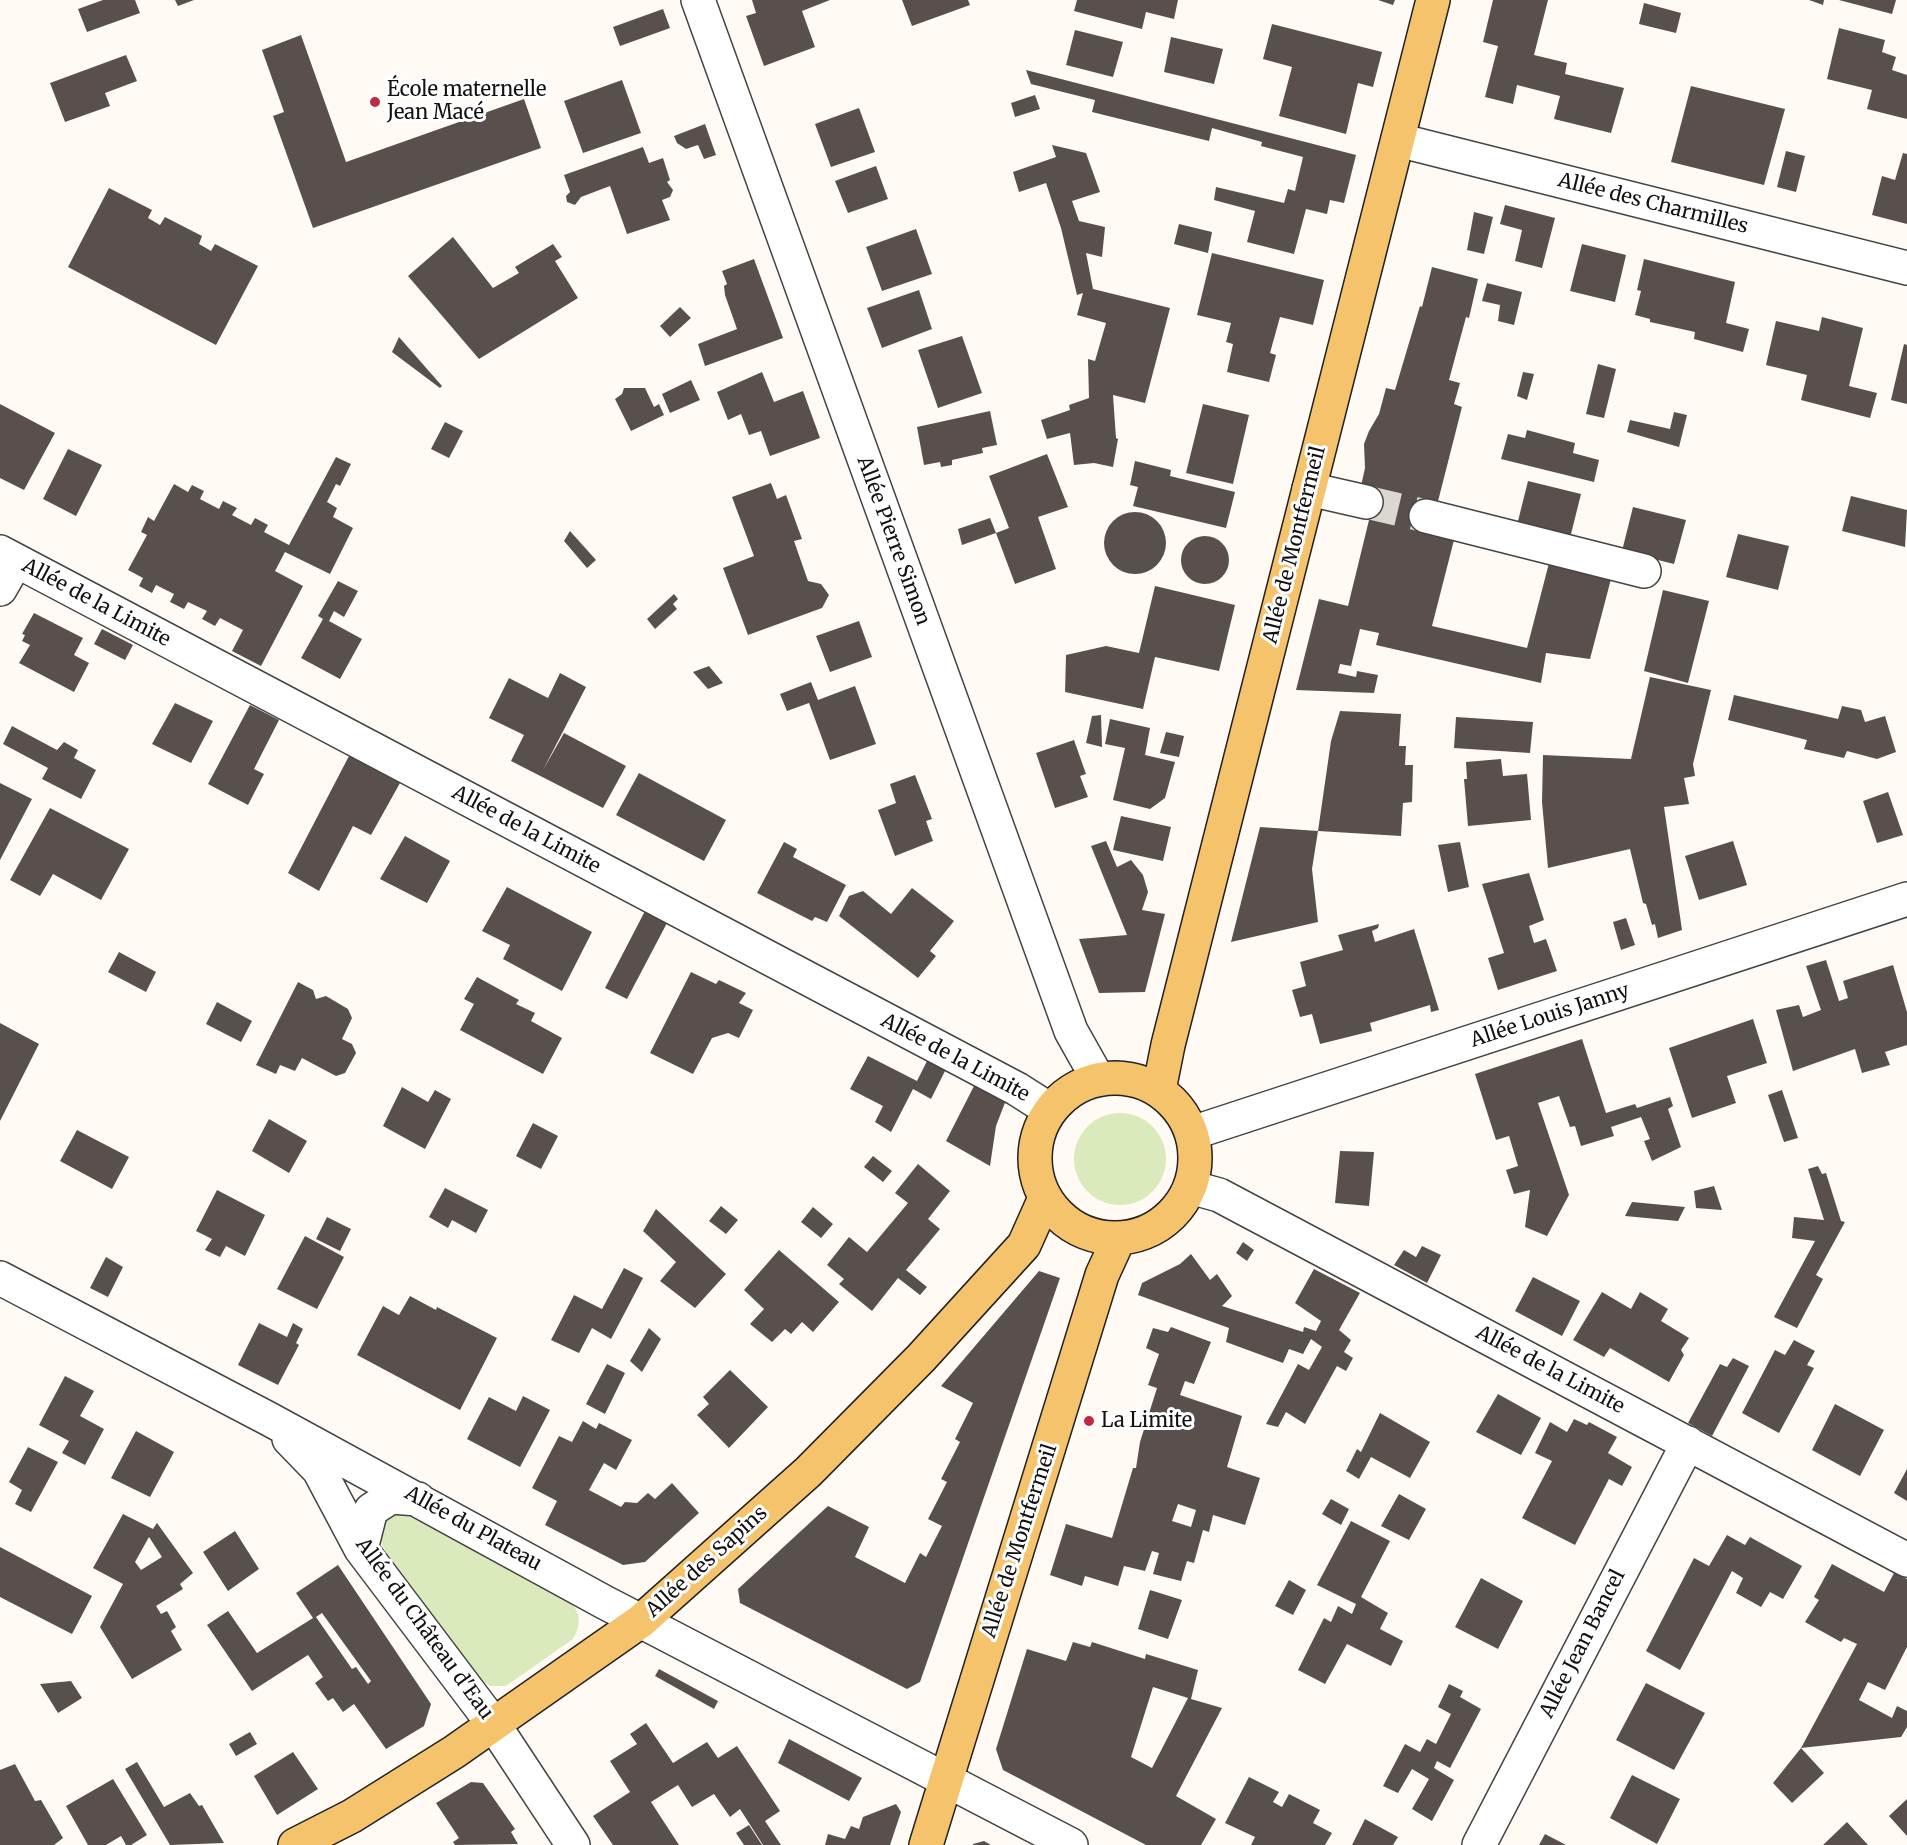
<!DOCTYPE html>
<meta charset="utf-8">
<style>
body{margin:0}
canvas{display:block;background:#fffbf4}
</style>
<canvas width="1907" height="1845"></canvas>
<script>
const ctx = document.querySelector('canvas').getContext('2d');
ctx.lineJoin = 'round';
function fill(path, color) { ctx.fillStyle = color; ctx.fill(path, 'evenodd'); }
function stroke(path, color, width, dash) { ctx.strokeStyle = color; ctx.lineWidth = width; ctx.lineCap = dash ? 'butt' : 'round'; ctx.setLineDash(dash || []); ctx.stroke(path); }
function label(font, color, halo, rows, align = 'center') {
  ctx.font = font + ' Merriweather,serif'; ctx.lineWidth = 6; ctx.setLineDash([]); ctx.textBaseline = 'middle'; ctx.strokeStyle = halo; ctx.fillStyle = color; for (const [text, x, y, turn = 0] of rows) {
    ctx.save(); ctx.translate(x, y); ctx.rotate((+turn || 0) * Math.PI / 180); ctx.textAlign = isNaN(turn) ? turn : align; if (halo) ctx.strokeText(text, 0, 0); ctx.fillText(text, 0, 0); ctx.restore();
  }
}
const green = new Path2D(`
 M1074 1159a46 46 0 1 1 92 0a46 46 0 1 1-92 0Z
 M400,1512l167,87c14,12 15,24 6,40l-67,47h-16l-28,-19 -80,-122 -5,-14 2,-11z`);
const building = new Path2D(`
 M103,0h32l5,13 -53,19 -9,-23z
 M175,0h19l-16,6z
 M752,0h78l-28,11 13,36 -51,19 -18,-50 10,-3z
 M902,0h66l2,5 -58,21z
 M1077,0h101l-4,19 -28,-7 -4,17 -68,-18z
 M1378,0h17l-2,5z
 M1493,0h55l-14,55 33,8 -2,11 59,14 -13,45 -57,-14 6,-23 -43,-11 -4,19 -28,-7 13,-51 -15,-4z
 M1809,0h15l-1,5z
 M1839,0h57l-4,14z
 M1644,3l37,10 -5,20 -37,-9z
 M663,9l7,19 -50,18 -7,-19z
 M1272,24l110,28 -9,35 -15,-4 -12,51 -67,-18 13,-49 -29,-8z
 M1839,28l46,12 -3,12 14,5 -4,13 15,5v44l-40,-10 5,-19 -45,-11z
 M1075,30l48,12 -10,35 -47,-12z
 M301,35l45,127 178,-63 17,49 -228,80 -40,-112 11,-4 -22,-62z
 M1171,37l52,12 -9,35 -50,-12z
 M126,55l11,26 -32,12 5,13 -45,16 -15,-39z
 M1026,70l330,85 -12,48 -14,-3 -3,14 -21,-5 -12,45 -47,-12 8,-31 -41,-11 2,-13 68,16 4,-14 7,2 8,-34 -42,-11 1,-4 -50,-14 -3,13 -117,-29 3,-12 -64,-16z
 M622,80l19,53 -58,20 -19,-52z
 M1691,86l94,23 -21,76 -93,-23z
 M1035,95l5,14 -25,8 -4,-14z
 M859,108l16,44 -44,15 -16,-43z
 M705,124l11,31 -12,4 -6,-14 -12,4 -9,-6 -3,-7z
 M1052,145l34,8 14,39 -28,9 7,20 26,6 -3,30 -16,-4 7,36 77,19 -25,95 -32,-8 3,43 2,1 -5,28 -19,-4 -20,2 -4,-32 -23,6 -6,-19 29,-10 -1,-5 20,-7 -1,-39 7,2 11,-38 -29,-8 6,-22 -6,2 -16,-67 -15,-45 -27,9 -6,-20 43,-15z
 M643,147l6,16 14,-5 7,22 -3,2 6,8 -3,7 -8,3 8,20 -43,14 -17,-48 -29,11 -6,8 -8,-3 -1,-6 4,-4 -6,-17z
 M1786,151l19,5 -9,36 -19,-5z
 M1903,153l4,1v70l-35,-9 10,-39 13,4z
 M876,166l12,33 -40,14 -13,-32z
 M109,188l43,22 -4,8 12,7 5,-8 37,19 -3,8 12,7 4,-7 43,22 -42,79 -148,-78z
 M1505,205l50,13 -13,50 -27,-7 7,-31 -22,-6z
 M1474,212l19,5 -9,37 -17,-4z
 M1179,224l33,8 -4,21 -34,-9z
 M916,229l16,45 -50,17 -16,-44z
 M453,237l40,51 26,-15 -4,-6 38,-23 9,13 -7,4 23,37 -99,61 -71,-83z
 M1582,244l44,11 -11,47 -45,-11z
 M1212,253l112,27 -11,45 -33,-8 -10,36 6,2 -7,27 -42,-10 6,-28 -7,-2 5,-19 -34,-8z
 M754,259l29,79 -78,28 -7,-22 39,-15 -12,-34 -1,-9 3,-2 -5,-13z
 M1644,259l91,23 -9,41 23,6 -6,23 -49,-13 1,-7 -45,-10v-3l-15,-4 6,-24 -4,-1z
 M1432,267l46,12 -9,39 -3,-1 -17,63 11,3 -6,21 8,3 -27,106 -8,-2 -5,22 32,7 -22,86 95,22 22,-85 62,16 -21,80 -44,-6 -5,30 -165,-38 3,-12 -19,-4 -9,37 -11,-2 -2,9 18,4 1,-6 21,4 -4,18 -78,-3 23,-91 29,7 21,-86 -7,-2 6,-21 -9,-2 6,-27 -1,-24 5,-13 10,-17 7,-26 9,2 25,-84 2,1z
 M1487,283l35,9 -8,33 -16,-4 2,-16 -18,-4z
 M919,290l13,39 -50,19 -15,-40z
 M680,307l11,11 -21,19 -10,-11z
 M1822,317l41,11 -14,58 28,7 -7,25 -69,-18 6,-25 -41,-10 10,-44 43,10z
 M962,336l20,57 -44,15 -20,-58z
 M399,337l43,49 -2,2 -48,-36z
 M1904,344l3,1v59l-16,-4z
 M1598,364l18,5 -12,49 -18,-4z
 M762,372l12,30 29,-11 17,47 -50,18 -9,-25 -12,4 -8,-21 -13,6 -11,-28z
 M1523,372l11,2 -7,26 -10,-4z
 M691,380l9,20 -30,13 -8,-19z
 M624,388h21l9,19 5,-3 5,11 -33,16 -16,-32 7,-5z
 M0,404l55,29 -31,57 -24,-12z
 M1203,404l46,11 -16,69 -47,-11z
 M990,411l7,34 -15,3 1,5 -31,7v5l-11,2 -1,-5 -16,3 -7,-38z
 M1674,412l13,3 -8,32 -52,-15 3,-12 40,9z
 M445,422l18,9 -14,27 -18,-9z
 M1527,430l48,13 -2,10 26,7 -5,22 -93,-23 7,-25 17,4z
 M68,449l34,16 -26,51 -33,-17z
 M1047,454l21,53 -30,10 18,52 -41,15 -19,-51 13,-5 -20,-52z
 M336,457l15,7 -11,22 -4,-2 -9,18 10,6 -4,9 20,11 -23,46 -45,-22 -10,19 28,15 -42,80 -29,-15 11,-21 -23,-12 -5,8 -13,-7 5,-8 -19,-9 -4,7 -14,-7 4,-8 -18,-9 -4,8 -13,-7 4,-8 -15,-8 19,-35 -6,-3 7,-15 6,4 20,-37 14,8 4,-7 12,6 -4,8 19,10 4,-8 14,7 -5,7 19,10 4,-7 13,7 -4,7 25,13z
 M1135,461l36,9 -1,6 65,16 -9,36 -93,-22 5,-19 -8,-2z
 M1528,481l53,13 -11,44 -53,-13z
 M771,483l6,16 9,-4 16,44 -8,2 14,40 13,3 8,11 -7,13 -74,27 -25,-67 31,-12 -22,-59z
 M1851,496l56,14 -2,37 -63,-16z
 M1633,507l53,13 -12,44 -52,-13z
 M1104 543a31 31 0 1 1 62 0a31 31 0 1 1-62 0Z
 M990,518l6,15 -34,12 -4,-16z
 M570,531l26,29 -9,8 -23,-27z
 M1738,534l51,12 -11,44 -52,-13z
 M1181 560a24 24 0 1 1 48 0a24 24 0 1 1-48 0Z
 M338,581l20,10 -14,26 -10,-6 -5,10 33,18 -22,40 -39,-21 22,-39 -5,-3z
 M1155,586l80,19 -16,66 -64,-14 -12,52 -78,-17 1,-37 40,-9 33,7z
 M1663,590l46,11 -21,82 -44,-12z
 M674,594l4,5 -5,5 4,5 -22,20 -8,-10z
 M34,613l49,25 -9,17 15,8 -15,29 -55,-29 11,-18 -8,-4 3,-6 -3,-1z
 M859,621l13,36 -42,15 -14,-36z
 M102,629l31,16 -8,15 -31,-16z
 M709,666l14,17 -15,6 -15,-17z
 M560,673l26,14 -43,83 21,-37 62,33 -23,42 -92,-47 13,-26 -35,-17 20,-40 39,20z
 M1650,677l61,13 -18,74 2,12 -11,2 5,26 -25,3 18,123 -24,8 -3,-14 -3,1 -6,-21 -3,-1 -13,-54 -82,19 -6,-66 1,-47 88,4z
 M811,682l7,18 37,-14 21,58 -46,16 -21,-57 -22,8 -7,-17z
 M1734,695l104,24 4,-13 19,4 4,12 20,-6 11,36 -19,7 -30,-8 -3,7 -40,-9 3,-9 -79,-20z
 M175,703l38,18 -22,42 -39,-19z
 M250,705l29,15 -25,49 10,5 -16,31 -40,-21z
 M1340,711l61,3 -2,32h7l-1,19h8l-1,37 -9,1 -2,33 -83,-5 -6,38 6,53 -87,20 29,-115 58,4 13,-90z
 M1101,715l1,32 -16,-4 6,-27z
 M1456,717l77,5 -3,31 -76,-5z
 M1110,719l40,9 -5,27 30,7 -10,36 -15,11 -37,-9 12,-52 -20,-4z
 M12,726l45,24 7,-8 14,8 -4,8 22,12 -15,29 -39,-20 6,-11 -45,-24z
 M1166,732l18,4 -5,21 -19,-4z
 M1074,740l12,34 -6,2 8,21 -33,11 -19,-55z
 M349,756l51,27 -29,52 -18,-9 -34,65 -31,-18z
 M1501,759l2,17 24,-2 4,46 -63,6 -4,-47h3l-1,-17z
 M639,773l87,47 -22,41 -88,-46z
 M915,775l17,44 -6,2 7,20 -38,15 -17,-46 18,-7 -6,-19z
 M0,783l32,16 -32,61z
 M1888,792l15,43 -26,8 -14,-42z
 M50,808l79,41 -28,51 -48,-26 -13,22 -30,-16z
 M1121,816l50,11 -8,34 -50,-11z
 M405,836l45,25 -23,42 -47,-24z
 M1106,841l11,26 14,-7 12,15 5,17 -6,18 23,4 -20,78 -46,1 -20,-54 48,-4 -36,-89z
 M1733,841l14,44 -48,15 -14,-44z
 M784,842l13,7 -4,8 53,28 -19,37 -12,-5 -3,4 -55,-28z
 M1460,842l9,45 -21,5 -10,-47z
 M1529,873l15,47 -15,6 5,17 12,-4 11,32 -59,19 -10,-32 16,-5 -22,-69z
 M507,887l85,45 -30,59 -59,-32 7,-14 -28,-14z
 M912,888l42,33 -24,30 6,5 -18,22 -79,-62 10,-20 14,-5 28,23z
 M645,911l22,12 -40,76 -22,-11z
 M1626,918l9,27 -14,5 -8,-28z
 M1379,924l-1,4 -6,3 3,11 39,-13 25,81 -8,2 -1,-7 -60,18 2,8 -52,13 -8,-30 -12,3 -8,-27 14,-4 -6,-24 43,-12 -5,-15z
 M119,952l37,20 -10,20 -38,-20z
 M1826,960l13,41 9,-3 -5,-17 50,-16 14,47v33l-22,7 5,13 -28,8 -7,-24 -62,22 -17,-61 23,-5 4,12 18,-7 -15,-44z
 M691,972l25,12 3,-4 27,13 -7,10 14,7 -14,28 -11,-5 -16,5 -19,36 -43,-21z
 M477,977l42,23 -3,4 19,9 -4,8 31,17 -19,36 -83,-44 14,-26 -10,-5z
 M298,982l15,8 3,9 10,-3 22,13 4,9 -10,21 10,5 4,9 -11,20 -9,3 -34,-18 -7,13 -15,-6 -4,9 -20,-9z
 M217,1002l35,19 -11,21 -35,-18z
 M1753,1019l14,44 -40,13 9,27 -44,15 -23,-70z
 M0,1023l39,21 -39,77z
 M1582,1039l24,74 29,-9 2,4 33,-11 3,9 -5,3 13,38 -29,14 -8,-20 6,-2 -9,-22 -30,10 3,9 -33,10 -6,-20 -5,1 -11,-31 -21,7 31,92 -22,41 -22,-9 5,-37 -16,4 -8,-24 12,-4 -9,-30 -13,4 -21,-66z
 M868,1056l49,25 11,-22 18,10 -15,30 -18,-10 -22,43 -16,-10 8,-16 -33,-17z
 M975,1084l31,16 -10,26 -6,40 -44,-25z
 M402,1087l26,15 7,-12 16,9 -26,50 -42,-23z
 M1782,1090l16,48 -14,4 -16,-47z
 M269,1119l38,22 -18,32 -37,-22z
 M533,1123l25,13 -17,33 -25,-13z
 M77,1130l52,27 -17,32 -52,-28z
 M1340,1151l34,1 -5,54 -34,-3z
 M873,1156l19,15 -9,11 -19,-15z
 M918,1164l32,27 -22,28 12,10 -34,41 21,17 -7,8 -22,-17 -26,33 -33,-27 5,-5 -17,-14 22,-28 18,15 41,-49 -13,-10z
 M1818,1166l4,8 4,-1 15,48 4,1 -29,53 7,4 -26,49 -23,-11 41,-76 -23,-3 2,-21 30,3 -16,-51z
 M1714,1186l8,24 -26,-2 -2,-17z
 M445,1188l43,22 -12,23 -24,-13 -4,8 -19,-11z
 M217,1190l48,25 -20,41 -19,-10 -6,11 -15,-7 7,-11 -16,-8z
 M1632,1202l53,5 -7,14 -53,-5z
 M721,1206l17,14 -12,14 -17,-13z
 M813,1207l20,17 -12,14 -20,-16z
 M656,1209l70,65 -31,34 -35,-27 16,-19 -33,-31z
 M327,1217l24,12 -11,22 -24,-12z
 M305,1236l39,21 -27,52 -40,-20z
 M1243,1242l11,8 -7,11 -11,-8z
 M1422,1246l19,9 -14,28 -33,-18 10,-15 12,7z
 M779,1250l60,52 -26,30 -11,-10 -11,12 -6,-5 -13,13 -22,-18 14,-15 -20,-19z
 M1191,1254l19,26 7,-6 15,22 -10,10 81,26 1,-5 12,4 5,-10 -26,-18 19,-34 46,24 -21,37 12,10 -7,12 9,6 -7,13 -9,-5 -32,58 -19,-12 -8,15 -12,-3 32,-60 11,6 13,-23 -11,-8 -8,15 -14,-5 -6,14 -57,-21 3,-14 -91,-33 4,-12 38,-19z
 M106,1257l17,10 -15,30 -18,-9z
 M624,1268l19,10 -32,61 -19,-11 -13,25 -28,-13 23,-45 28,14z
 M1039,1271l21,7 -140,404 -13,7 -167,-86 -2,-14 90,-83 41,21 -14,30 50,26 15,-30 6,4 16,-31 -14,-7 19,-37 -6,-3 19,-37 -5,-3 18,-36 -32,-17z
 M1533,1277l47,24 -18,35 -47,-25z
 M1602,1292l29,17 9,-17 28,17 -7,12 28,17 -8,12 3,5 -15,27 -59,-34 -6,9 -31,-17z
 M410,1296l26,14 1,-3 60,31 -37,72 -103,-55 26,-49 16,9z
 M259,1323l28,14 6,-14 10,6 -7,14 3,2 -21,40 -40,-20z
 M1171,1327l40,15 -17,42 -9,-3 -5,14 62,21 -15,51 33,11 -15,47 -32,-10 -4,17 -6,-2 -9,33 -7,-2 -6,20 -28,-7 6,-21 -7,-2 -7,20 -21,-5 -6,20 -33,-10 -3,10 -32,-11 16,-51 46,14 21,-70h3l4,-26 17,-54 -9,-3 11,-31 -13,-6 7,-20 15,4zM1178,1504l18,6 -5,17 -19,-6z
 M649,1328l12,11 -19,33 -12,-11z
 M1794,1340l21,11 -8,14 7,3 -35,65 -37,-20 33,-63 10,5z
 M1733,1358l16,8 -37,70 -24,-13 32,-59 7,3z
 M607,1364l18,9 -20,41 -19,-10z
 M730,1370l38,37 -39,41 -32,-33 12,-11 -6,-7z
 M65,1376l29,15 -14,25 24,13 -19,36 -23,-12 7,-12 -30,-16z
 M1498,1394l43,24 -20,37 -45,-23z
 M523,1396l27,14 -30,57 -53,-28 22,-42 27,14z
 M1835,1404l49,26 -24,46 -48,-26z
 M1380,1413l50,29 -20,36 -39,-21 -12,22 -13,-8 11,-22 4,3z
 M1574,1419l13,6 2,-3 28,15 -9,16 24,14 -10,19 -13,-7 -34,66 -53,-27 30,-57 -17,-8 15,-31 17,10z
 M583,1421l13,8 3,-6 33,17 -16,30 -12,-7 -15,27 32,17 4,-5 12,1 11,-10 7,6 17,-16 27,30 -54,49 -22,3 -78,-40 12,-24 -25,-13 27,-52 13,6z
 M136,1431l38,21 -24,45 -39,-19z
 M28,1447l30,15 -27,50 -16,-8 7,-14 -13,-8z
 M1907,1469v32l-13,-8z
 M1399,1494l27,15 -17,31 -28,-14z
 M1331,1499l18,10 -8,16 -19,-11z
 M123,1514l30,15 4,-6 36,50 -13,11 3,5 -27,17 5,8 6,-3 9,16 -5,4 11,19 -50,29 -32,-52 23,-43 -30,-16zM149,1537l13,20 -21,13 -6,-8z
 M1351,1521l39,20 -29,56 27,16 -8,16 23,12 -12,25 -44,-22 -22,40 -27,-14 26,-52 7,4 7,-16 14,8 4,-10 -39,-19z
 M235,1531l24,38 -31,22 -25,-39z
 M1727,1535l18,10 5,-8 52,29 -19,33 -13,-7 -9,15 -25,-14 7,-15 -11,-7 -52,99 -34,-19 48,-93 15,8z
 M0,1547l92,49 -20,38 -72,-37z
 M1832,1564l52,28 10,-19 13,6v68l-22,43 -17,-8 -9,18 33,18 5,-12 10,5v16l-6,10 -100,11 56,-104 -13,-6 -3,4 -36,-20 14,-22 -5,-3z
 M338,1565l93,139 -7,22 -38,23 -32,-45 -11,8 -10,-14 -5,3 -13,-18 8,-6 -15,-22 -56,36 -45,-66 21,-14 29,42 56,-35 -17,-25zM322,1613l49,68 -3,3 -12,-17 -4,2 -36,-52z
 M1481,1578l42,23 -25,48 -43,-22z
 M1289,1580l17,10 -13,25 -18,-9z
 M1150,1590l32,10 -14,39 -30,-10z
 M1073,1642l17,5 2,-5 53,17 1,-5 52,16 -7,29 31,9 -46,88 40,23 -15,26h-55l-143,-75 -7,-21 31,-100 39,12zM1153,1687l35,11 -36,70 -21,-11z
 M659,1669l59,32 -4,8 -59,-33z
 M71,1681l11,17 -24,15 -18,-29z
 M1646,1683l59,30 -31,57 -58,-30z
 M1449,1684l14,7 -3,6 21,12 -31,59 -13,-7 -3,7 20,12 -22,41 -20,-12 17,-30 -17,-10 -14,24 -15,-7 22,-42 15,8 7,-13 9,5 15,-30 -13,-7z
 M646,1723l27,40 34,-21 11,16 19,-12 43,65 -15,10 16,24h-18l-23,-36 -10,8 -16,-23 -22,13 -14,-22 -27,17 28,43h-66l-20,-29 37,-24 -20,-31 27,-17 -7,-10z
 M250,1732l7,12 -21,12 -7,-12z
 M789,1739l73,39 -13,23 -71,-38z
 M1801,1748l23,25 -32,30 -19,-20z
 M293,1752l25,37 -41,26 -23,-39z
 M137,1762l27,45 26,-14 9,13 3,-1 22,38 -54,2 -45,-76z
 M15,1764l20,37 6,-1 22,38 -9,7h-54v-75z
 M1632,1775l48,24 -23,45 -47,-26z
 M1249,1777l30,15 -6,10 9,5 7,-13 31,16 -7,13 19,10 -7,12h-74l4,-8 -30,-14z
 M113,1779l34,56 -16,10h-5l-5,-9 -15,9h-18l-22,-39z
 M471,1782l12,1 32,46 -4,3 7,12 -63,1 -2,-3 6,-4 -23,-35z
 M1907,1799v37l-18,-20z
 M896,1804l5,8 -11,33h-65l3,-11 17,5 6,-13 8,3 4,-12z
 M1365,1819l33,18 -5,8h-41z
 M1847,1822l21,23h-45z
 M749,1825l13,20h-18l-8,-12z
 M1545,1834l21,11h-27z
 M984,1841l7,4h-18v-1z`);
const minorTunnel = new Path2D(`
 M1366,502l60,14`);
const minor = new Path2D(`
 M698,0l373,1031 27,48
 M1398,140l509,128
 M1309,489l57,13
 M1426,516l218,55
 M0,552l1017,537 33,21
 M0,589l16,-28
 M1192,1133l715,-234
 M1190,1187l29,8 688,365
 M0,1278l269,141 335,183 467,243
 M289,1439l30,31 42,79 133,176 79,120
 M361,1549l10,-39 20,-13 27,2
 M1479,1845l209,-402`);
const major = new Path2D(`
 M1035 1158a80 80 0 1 1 160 0a80 80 0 1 1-160 0Z
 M1159,1090l9,-45 265,-1045
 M295,1845l57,-29 102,-64 187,-131 167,-149 113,-114 103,-113 21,-47
 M926,1845l176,-570 17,-37`);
const markers = [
 [375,102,6,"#c02944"],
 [1089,1421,6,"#c02944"]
];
const poiNames = [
 ["École maternelle",387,90],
 ["Jean Macé",387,113],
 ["La Limite",1101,1421]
];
const streetNames = [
 ["Allée des Charmilles",1653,204,14],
 ["Allée Pierre Simon",893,541,70],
 ["Allée de Montfermeil",1295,545,-76],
 ["Allée de la Limite",96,603,28],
 ["Allée de la Limite",526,830,28],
 ["Allée Louis Janny",1550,1016,-18],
 ["Allée de la Limite",955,1058,28],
 ["Allée de la Limite",1550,1370,28],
 ["Allée du Plateau",473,1529,29],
 ["Allée de Montfermeil",1020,1541,-72],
 ["Allée des Sapins",707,1562,-42],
 ["Allée du Château d'Eau",424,1629,54],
 ["Allée Jean Bancel",1583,1644,-63]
];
fill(green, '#daeabd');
fill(building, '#59504d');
stroke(minorTunnel, '#dbd8d2', 33, [33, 16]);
stroke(minor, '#444', 36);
stroke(major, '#222', 36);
stroke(minor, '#fff', 33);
stroke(major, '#f6c36d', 33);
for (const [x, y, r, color] of markers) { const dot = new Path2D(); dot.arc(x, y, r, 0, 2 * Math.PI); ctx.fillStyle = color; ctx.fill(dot); stroke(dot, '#fff', 2); }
label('20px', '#111', '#fff', poiNames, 'left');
label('20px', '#111', '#fff', streetNames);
</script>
